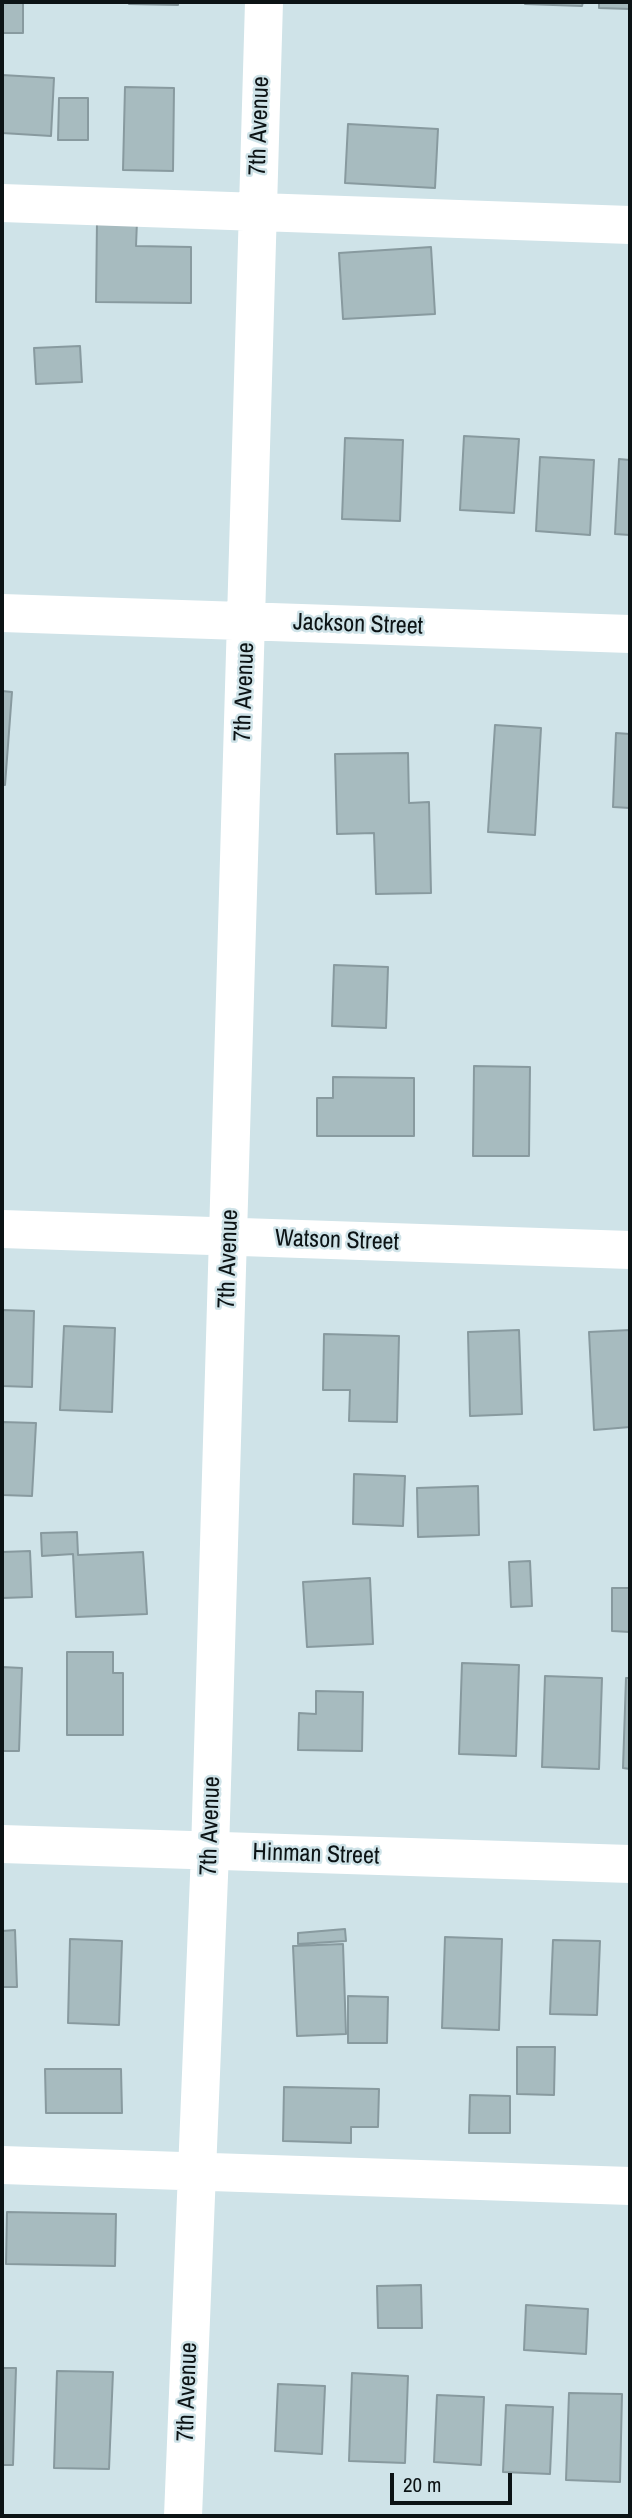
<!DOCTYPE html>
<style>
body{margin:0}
#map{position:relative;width:632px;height:2518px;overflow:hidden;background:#cfe3e8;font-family:"Archivo Narrow",sans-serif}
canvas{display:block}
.frame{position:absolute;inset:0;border:4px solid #0c1315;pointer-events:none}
.scale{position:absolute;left:390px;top:2473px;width:122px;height:32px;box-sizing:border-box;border:4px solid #0c1315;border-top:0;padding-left:9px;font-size:21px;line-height:24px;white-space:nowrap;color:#0c1315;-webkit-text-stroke:5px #cfe3e8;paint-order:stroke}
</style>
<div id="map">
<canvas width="632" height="2518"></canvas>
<div class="frame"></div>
<div class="scale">20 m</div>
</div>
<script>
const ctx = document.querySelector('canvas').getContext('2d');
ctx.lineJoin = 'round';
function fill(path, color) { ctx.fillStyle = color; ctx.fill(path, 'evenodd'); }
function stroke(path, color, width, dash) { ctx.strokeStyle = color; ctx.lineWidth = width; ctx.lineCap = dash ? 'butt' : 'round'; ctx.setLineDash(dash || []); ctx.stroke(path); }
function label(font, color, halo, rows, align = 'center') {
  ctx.font = font + ' "Archivo Narrow",sans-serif'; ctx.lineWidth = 5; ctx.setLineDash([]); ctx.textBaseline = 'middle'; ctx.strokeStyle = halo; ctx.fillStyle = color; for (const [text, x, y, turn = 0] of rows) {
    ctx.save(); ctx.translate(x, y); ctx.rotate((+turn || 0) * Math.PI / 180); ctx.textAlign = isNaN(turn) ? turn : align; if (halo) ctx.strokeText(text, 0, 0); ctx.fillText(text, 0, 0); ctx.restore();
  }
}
const building = new Path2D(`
 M2,2h21v31h-21z
 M129,2h49v3l-49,-1z
 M525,2h58l-1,4 -57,-2z
 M599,2h31v7l-31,-1z
 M2,75l52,3 -3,58 -49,-3z
 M125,87l49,1 -1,83 -50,-1z
 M59,98h29v42h-30z
 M348,124l90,5 -3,59 -90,-5z
 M97,221h40l-1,25 55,1v56l-95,-1z
 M431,247l4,67 -92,5 -4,-66z
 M80,346l2,36 -46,2 -2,-36z
 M464,436l55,3 -5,74 -54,-3z
 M345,438l58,2 -3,81 -58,-2z
 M540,457l54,3 -4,75 -54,-4z
 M619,459l11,1v75l-15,-1z
 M2,691l10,1 -7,93h-3z
 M495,725l46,3 -6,107 -47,-3z
 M616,733l14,1v74l-17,-1z
 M408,753l1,50 20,-1 2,91 -55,1 -2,-61 -37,1 -2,-80z
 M334,965l54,2 -2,61 -54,-2z
 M474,1066l56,1 -1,89h-56z
 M333,1077l81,1v58h-97v-38h16z
 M2,1310l32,1 -2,76 -30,-1z
 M64,1326l51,2 -3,84 -52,-2z
 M519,1330l3,84 -52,2 -2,-84z
 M630,1330v97l-36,3 -5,-98z
 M324,1334l75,2 -2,86 -48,-1 1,-31h-27z
 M2,1422l34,1 -4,73 -30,-1z
 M354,1474l51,2 -2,50 -50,-2z
 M478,1486l1,49 -61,2 -1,-49z
 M77,1532l1,23 65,-3 4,62 -71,3 -3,-63 -31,2 -1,-23z
 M30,1551l2,46 -30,1v-46z
 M530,1561l2,45 -21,1 -2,-45z
 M370,1578l3,66 -66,3 -4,-65z
 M612,1588h18v44l-18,-1z
 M67,1652h46v21h10v62h-56z
 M462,1663l57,2 -3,91 -57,-2z
 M2,1667l20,1 -3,83h-17z
 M545,1676l57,2 -3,91 -57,-2z
 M626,1678h4v91l-7,-1z
 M316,1691l47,1 -1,59 -64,-1 1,-37 17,1z
 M345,1929l1,12 -48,3v-11z
 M15,1930l2,57h-15v-56z
 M445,1937l57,2 -3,91 -57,-2z
 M70,1939l52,2 -3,84 -51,-2z
 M553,1940l47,1 -3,74 -47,-1z
 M343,1944l3,90 -49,2 -4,-90z
 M348,1996l40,1 -1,46h-39z
 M517,2047h38l-1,48 -37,-1z
 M45,2069h76l1,44h-76z
 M284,2087l95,2 -1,38h-27v16l-68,-2z
 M470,2095l40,1v37h-41z
 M7,2212l109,2 -1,52 -109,-2z
 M421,2285l1,43h-44l-1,-42z
 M526,2305l62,4 -2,45 -62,-4z
 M2,2368h14l-3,97h-11z
 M57,2371l56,1 -4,97 -55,-1z
 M352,2373l56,3 -3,87 -56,-2z
 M278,2384l47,2 -3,68 -47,-3z
 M569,2393l53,1 -2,88 -54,-2z
 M437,2395l47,2 -3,68 -47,-3z
 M506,2405l47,2 -3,67 -47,-2z`);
const minor = new Path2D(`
 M2,203l628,22
 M2,613l628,21
 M2,1229l628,21
 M2,1844l628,20
 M2,2165l628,21
 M183,2516l27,-664 54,-1850`);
const streetNames = [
 ["7th Avenue",260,126,-88],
 ["Jackson Street",358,625,2],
 ["7th Avenue",245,692,-88],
 ["Watson Street",337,1241,2],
 ["7th Avenue",229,1259,-88],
 ["7th Avenue",211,1826,-88],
 ["Hinman Street",316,1855,2],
 ["7th Avenue",188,2392,-88]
];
fill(building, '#a7bbbf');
stroke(building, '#889a9f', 2);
stroke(minor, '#fff', 38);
label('24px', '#0c1315', '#cfe3e8', streetNames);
</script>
